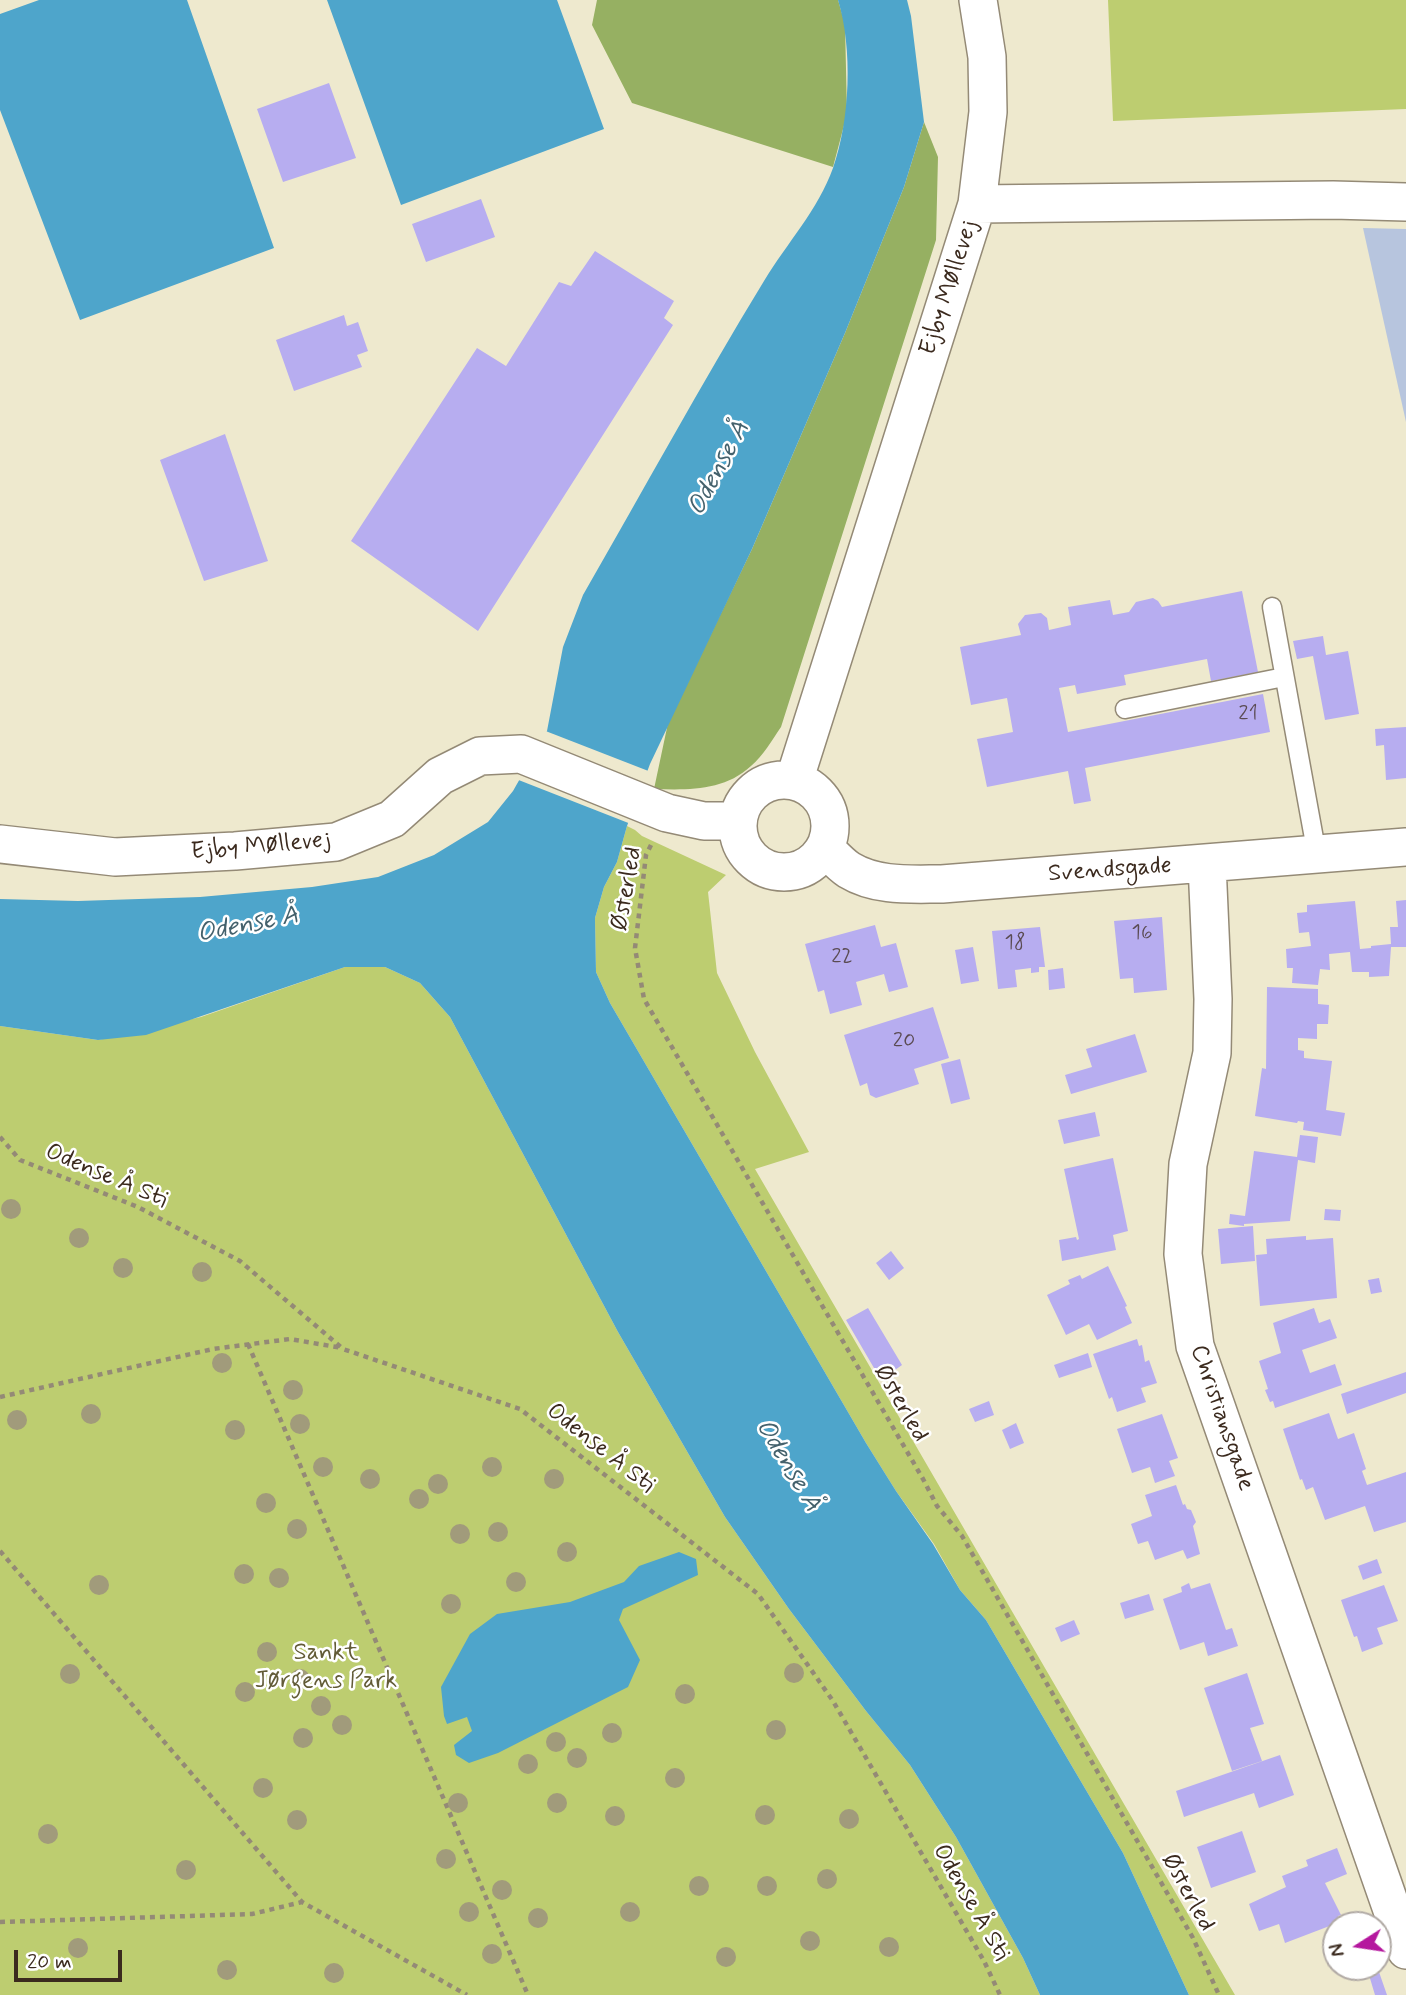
<!DOCTYPE html>
<meta charset="utf-8">
<style>
body{margin:0}
#map{position:relative;width:1406px;height:1995px;overflow:hidden;background:#eee9ce;font-family:Mynerve,sans-serif}
canvas{display:block}
.north{position:absolute;left:1322px;top:1911px;width:70px;height:70px;box-sizing:border-box;background:#fff;border:2px solid #b1aaa5;border-radius:50%;rotate:258deg;font-size:19px;font-weight:700;line-height:28px;text-align:center;color:#3b2a1e}
.north::after{content:'';display:block;margin:auto;width:24px;height:32px;background:#b5179e;clip-path:polygon(50% 0,100% 100%,50% 72%,0 100%)}
.scale{position:absolute;left:14px;top:1950px;width:108px;height:32px;box-sizing:border-box;border:4px solid #3b2a1e;border-top:0;padding-left:9px;font-size:21px;line-height:24px;white-space:nowrap;color:#3b2a1e;-webkit-text-stroke:5px #fff;paint-order:stroke}
</style>
<div id="map">
<canvas width="1406" height="1995"></canvas>
<div class="north">N</div>
<div class="scale">20 m</div>
</div>
<script>
const ctx = document.querySelector('canvas').getContext('2d');
ctx.lineJoin = 'round';
function fill(path, color) { ctx.fillStyle = color; ctx.fill(path, 'evenodd'); }
function stroke(path, color, width, dash) { ctx.strokeStyle = color; ctx.lineWidth = width; ctx.lineCap = dash ? 'butt' : 'round'; ctx.setLineDash(dash || []); ctx.stroke(path); }
function label(font, color, halo, rows, align = 'center') {
  ctx.font = font + ' Mynerve,sans-serif'; ctx.lineWidth = 5; ctx.setLineDash([]); ctx.textBaseline = 'middle'; ctx.strokeStyle = halo; ctx.fillStyle = color; for (const [text, x, y, turn = 0] of rows) {
    ctx.save(); ctx.translate(x, y); ctx.rotate((+turn || 0) * Math.PI / 180); ctx.textAlign = isNaN(turn) ? turn : align; if (halo) ctx.strokeText(text, 0, 0); ctx.fillText(text, 0, 0); ctx.restore();
  }
}
const industrial = new Path2D(`
 M1363,228l43,1v193z`);
const green = new Path2D(`
 M1108,0h298v109l-293,12z
 M627,826l8,4 7,6 84,39 -18,17 9,81 38,79 54,100 -54,17 480,826h-46l-66,-142 -137,-233 -26,-30 -26,-46 -38,-53 -30,-48 -256,-440 -14,-31 -1,-54 9,-31 13,-25z
 M345,967h40l35,16 30,34 168,315 107,185 64,92 77,102 44,54 46,72 67,121 17,37h-1040v-969l98,14 103,-23z`);
const forest = new Path2D(`
 M597,0h241l7,24 2,90 -14,53 -201,-64 -40,-78z
 M924,122l14,35 -2,83 -155,487c-9,13 -18,29 -30,39 -27,25 -62,24 -97,23l14,-66 84,-174 93,-216 59,-146z`);
const water = new Path2D(`
 M39,0h148l87,248 -194,72 -80,-210v-96z
 M327,0h230l47,129 -203,76z
 M838,0h69l4,16 13,106 -20,65 -59,146 -93,216 -102,215 -23,62 -10,36 -13,25 -9,31 1,54 14,31 256,440 30,48 37,53 27,46 26,30 137,233 66,142h-149l-17,-37 -67,-121 -46,-72 -44,-54 -77,-102 -64,-92 -107,-185 -168,-315 -30,-34 -35,-16h-40l-199,68 -48,5 -98,-14v-127l78,2 122,-4 112,-10 66,-10 56,-22 54,-33 25,-31 34,-60 16,-84 20,-52c60,-104 118,-211 181,-314 23,-38 54,-71 69,-113 17,-48 20,-119 5,-168z
 M679,1552l17,7 2,16 -75,34 -4,11 21,40 -12,27 -130,66 -29,10 -13,-8 -2,-10 18,-14 -5,-14 -20,7 -3,-8 -3,-29 29,-53 27,-20 73,-12 54,-20 15,-16z`);
const pier = new Path2D(`
 M543,730l108,42 -20,52 -115,-45z`);
const building = new Path2D(`
 M329,83l27,75 -73,24 -26,-73z
 M481,199l14,38 -69,25 -14,-38z
 M595,251l79,50 -10,17 9,7 -195,306 -127,-90 126,-193 29,18 53,-84 12,4z
 M344,315l3,11 11,-4 10,29 -11,4 5,12 -68,24 -18,-51z
 M225,434l43,127 -64,20 -44,-121z
 M1242,591l16,81 -47,9 -4,-22 -83,16 2,10 -49,9 -2,-9 -16,3 9,44 195,-38 7,38 -185,36 6,33 -17,3 -6,-33 -81,16 -10,-48 36,-7 -6,-34 -36,7 -11,-58 61,-12 -3,-11 7,-9 16,-2 6,5 2,12 22,-5 -3,-18 42,-7 3,15 16,-3 7,-10 17,-4 5,3 4,6z
 M1323,636l3,19 22,-4 11,63 -34,6 -12,-64 -16,3 -4,-18z
 M1406,727v51l-20,2 -2,-35 -8,1 -1,-17z
 M1406,900v47h-15l-2,29 -20,1v-5h-17l-2,-20 -21,2 1,16 -10,-1 -2,16 -26,-2 1,-15h-6l-1,-19 25,-3 -2,-14 -10,1 -2,-20 10,-1v-7l48,-4 5,48 11,-1v-2l20,-2 -1,-17h8l-2,-26z
 M1162,917l5,73 -33,3 -1,-15 -13,1 -6,-58z
 M875,925l6,22 15,-4 12,44 -19,5 -5,-18 -28,8 6,23 -32,9 -6,-24 -6,2 -13,-48z
 M1040,927l5,40h-6v5l-8,1v-5l-16,2 2,17 -19,2 -6,-58z
 M973,947l6,34 -18,3 -6,-34z
 M1063,968l2,20 -16,2 -1,-20z
 M1267,987l51,2v15l11,1 -1,19h-11v15l-19,-1v12l6,1v7l28,3 -6,49 19,3 -4,23 -38,-6 1,-8 -6,-1 -1,2 -42,-7 7,-48 4,1z
 M933,1007l16,51 -35,11 5,15 -43,14 -6,-3 -3,-12 -7,3 -16,-51z
 M1135,1034l12,38 -76,22 -6,-19 27,-8 -6,-18z
 M960,1059l10,40 -19,5 -10,-40z
 M1095,1112l5,24 -36,8 -6,-24z
 M1300,1135l18,2 -3,26 -17,-3 -8,61 -46,3v2l-15,-2 1,-10 15,2 9,-65 43,6z
 M1113,1158l15,73 -15,4 3,15 -54,11 -3,-21 17,-3 1,3 2,-1 -15,-70z
 M1325,1209l16,1 -1,11 -16,-1z
 M1253,1226l2,35 -34,3 -3,-35z
 M1306,1236v4l27,-2 4,60 -77,8 -4,-51 11,-1 -1,-15z
 M891,1251l13,17 -15,12 -13,-17z
 M1108,1266l19,40 -2,1 7,16 -35,17 -8,-16 -23,11 -19,-40 23,-11 -2,-4 12,-5 2,4z
 M1379,1278l3,14 -11,2 -3,-14z
 M868,1308l34,57 -21,15 -35,-60z
 M1314,1308l5,15 11,-4 7,19 -35,12 8,23 25,-9 7,21 -67,23 -2,-7 -3,1 -5,-12 3,-1 -9,-28 22,-8 -8,-30z
 M1137,1339l2,7 3,-1 3,17 4,-2 8,23 -16,5 5,14 -29,10 -5,-15 -3,2 -16,-45z
 M1088,1353l4,14 -33,11 -5,-13z
 M1406,1372v21l-59,21 -6,-20z
 M989,1401l5,14 -19,7 -6,-13z
 M1329,1413l9,26 16,-6 12,36 -4,2 5,14 39,-13v50l-32,10 -9,-26 -40,14 -12,-33 -7,3 -4,-11 -2,1 -17,-51z
 M1162,1414l16,44 -9,3 6,15 -20,7 -5,-16 -18,6 -15,-44z
 M1016,1423l8,20 -14,6 -8,-19z
 M1176,1485l7,20 2,-1 2,5 4,1 5,12 -3,4 7,28 -13,5 -4,-9 -28,10 -7,-19 -10,3 -7,-20 21,-8 -7,-21z
 M1377,1559l5,14 -19,7 -5,-14z
 M1189,1583l2,6 19,-6 16,47 6,-2 6,18 -30,10 -4,-14 -24,8 -17,-51 19,-7 -1,-5z
 M1384,1585l14,36 -21,7 6,16 -21,8 -5,-16 -3,1 -13,-37z
 M1149,1594l5,16 -29,9 -5,-16z
 M1074,1620l6,14 -19,8 -6,-14z
 M1247,1673l17,51 -14,4 12,33 -30,10 -28,-83z
 M1280,1755l14,40 -35,13 -5,-15 -70,24 -8,-26z
 M1242,1831l14,41 -45,16 -14,-41z
 M1337,1848l10,26 -22,9 16,32 -3,1 2,6 -55,21 -6,-19 -20,7 -10,-27 37,-17 -4,-11 26,-10 -2,-6z
 M1379,1972l8,23h-12l-6,-20z`);
const path = new Path2D(`
 M651,845l-5,10 -11,93 9,51 279,480 14,27 25,30 231,402 26,57
 M0,1137l20,23 118,47 102,54 103,88 177,60 238,185 75,107 151,260 16,34
 M248,1344l280,651
 M0,1397l213,-48 77,-10 52,9
 M0,1551l302,351 165,93
 M0,1922l252,-8 50,-12`);
const service = new Path2D(`
 M1272,607l45,248
 M1125,709l159,-32`);
const minor = new Path2D(`
 M977,204l356,-4 73,2
 M738 826a46 46 0 1 1 92 0a46 46 0 1 1-92 0Z
 M794,781l183,-577 11,-92 -1,-55 -9,-57
 M0,844l115,13 120,-6 101,-9 56,-23 48,-43 40,-20 41,-2 146,59 37,8h34
 M825,848c7,7 16,17 24,22 28,17 62,14 93,14l464,-37
 M1207,864l6,135 -1,54 -24,111 -5,90 12,92 211,604`);
const trees = [
 [11,1209],
 [79,1238],
 [123,1268],
 [202,1272],
 [222,1363],
 [293,1390],
 [91,1414],
 [17,1420],
 [300,1424],
 [235,1430],
 [323,1467],
 [492,1467],
 [370,1479],
 [554,1479],
 [438,1484],
 [419,1499],
 [266,1503],
 [297,1529],
 [498,1532],
 [460,1534],
 [567,1552],
 [244,1574],
 [279,1578],
 [516,1582],
 [99,1585],
 [451,1604],
 [267,1652],
 [794,1673],
 [70,1674],
 [300,1679],
 [245,1692],
 [685,1694],
 [321,1706],
 [342,1725],
 [776,1730],
 [612,1733],
 [303,1738],
 [556,1742],
 [577,1758],
 [528,1764],
 [675,1778],
 [263,1788],
 [458,1803],
 [557,1803],
 [765,1815],
 [615,1816],
 [849,1819],
 [297,1820],
 [48,1834],
 [446,1859],
 [186,1870],
 [827,1879],
 [699,1886],
 [767,1886],
 [502,1890],
 [469,1912],
 [630,1912],
 [538,1918],
 [810,1941],
 [889,1947],
 [78,1948],
 [492,1954],
 [726,1957],
 [227,1970],
 [334,1973]
];
const numberNames = [
 ["21",1248,715],
 ["16",1142,934],
 ["18",1015,944],
 ["22",842,958],
 ["20",904,1042]
];
const streetNames = [
 ["Ejby Møllevej",950,288,-72],
 ["Ejby Møllevej",261,847,-5],
 ["Svendsgade",1110,871,-4],
 ["Østerled",628,889,-80],
 ["Odense Å Sti",106,1177,23],
 ["Østerled",900,1404,60],
 ["Christiansgade",1221,1418,71],
 ["Odense Å Sti",600,1449,38],
 ["Østerled",1187,1893,61],
 ["Odense Å Sti",970,1903,60]
];
const parkNames = [
 ["Sankt",326,1654],
 ["Jørgens Park",326,1682]
];
const waterNames = [
 ["Odense Å",720,469,-62],
 ["Odense Å",248,926,-11],
 ["Odense Å",787,1466,59]
];
fill(industrial, '#b7c5de');
fill(green, '#bdcd70');
fill(forest, '#96b062');
fill(water, '#4ea5cb');
fill(pier, '#eee9ce');
fill(building, '#b7adf0');
stroke(service, '#948a76', 21);
stroke(minor, '#948a76', 40);
stroke(path, '#948a76', 4.5, [5, 5]);
stroke(service, '#fff', 18);
stroke(minor, '#fff', 37);
ctx.fillStyle = '#a19b7b';
for (const [x, y] of trees) { ctx.beginPath(); ctx.arc(x, y, 10, 0, 2 * Math.PI); ctx.fill(); }
label('21px', '#5a4b52', null, numberNames);
label('24px', '#3b2a1e', '#fff', streetNames);
label('24px', '#625b37', '#fff', parkNames);
label('italic 26px', '#44616c', '#fff', waterNames);
</script>
